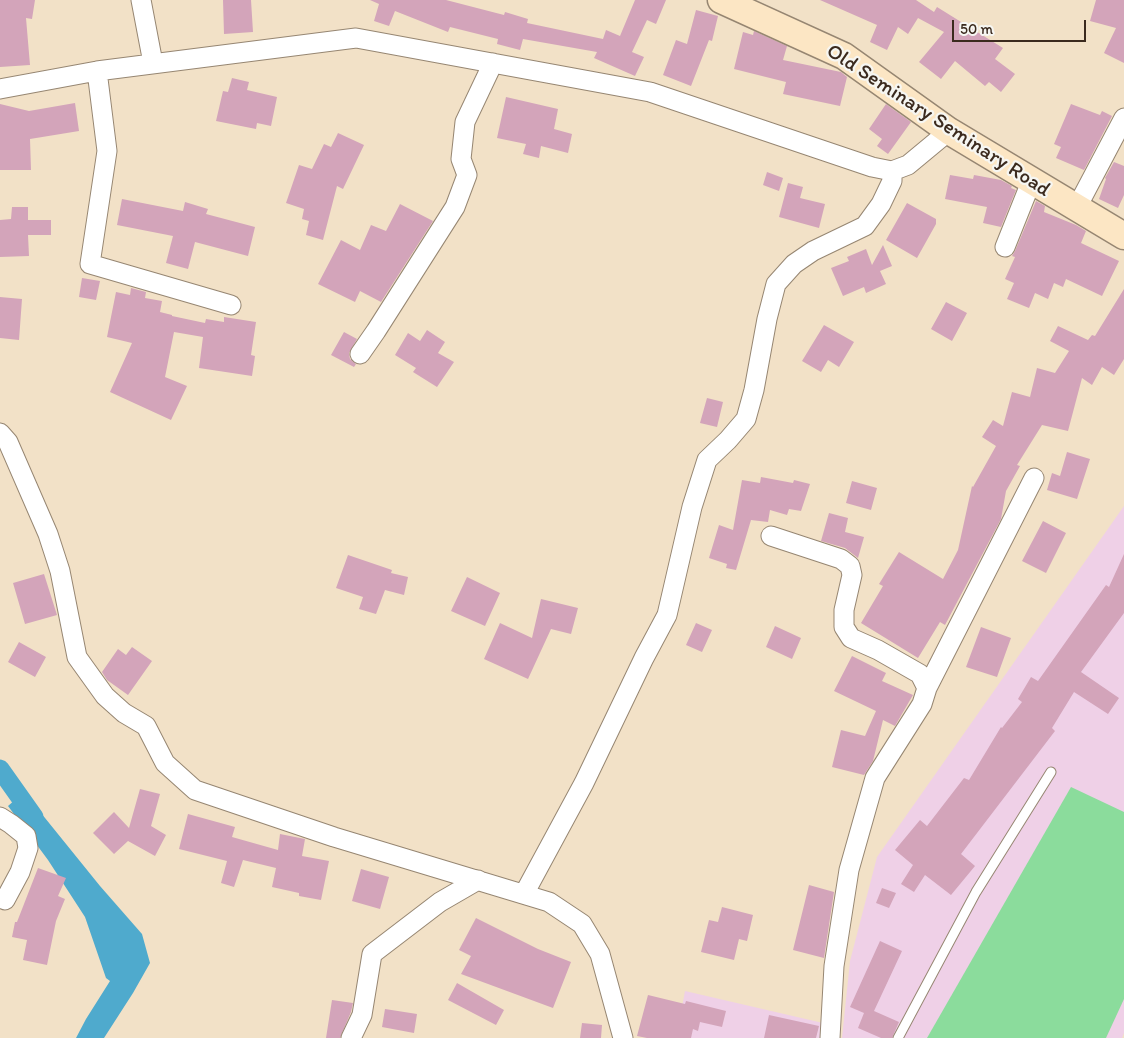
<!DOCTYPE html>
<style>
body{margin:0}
#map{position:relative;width:1124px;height:1038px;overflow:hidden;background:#f2e1c7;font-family:Itim,sans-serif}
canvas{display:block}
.scale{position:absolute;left:952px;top:20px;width:134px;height:22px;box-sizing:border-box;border:2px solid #3b2a1e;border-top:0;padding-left:6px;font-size:15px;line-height:18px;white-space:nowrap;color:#3b2a1e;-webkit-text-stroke:4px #f6f6f2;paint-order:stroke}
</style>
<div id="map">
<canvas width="1124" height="1038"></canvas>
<div class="scale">50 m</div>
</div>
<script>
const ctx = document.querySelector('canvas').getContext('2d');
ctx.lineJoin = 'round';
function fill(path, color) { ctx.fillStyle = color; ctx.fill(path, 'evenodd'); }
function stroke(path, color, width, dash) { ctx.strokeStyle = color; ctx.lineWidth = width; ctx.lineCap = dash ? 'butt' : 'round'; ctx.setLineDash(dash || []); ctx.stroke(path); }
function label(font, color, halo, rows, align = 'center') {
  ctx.font = font + ' Itim,sans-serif'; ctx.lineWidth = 4.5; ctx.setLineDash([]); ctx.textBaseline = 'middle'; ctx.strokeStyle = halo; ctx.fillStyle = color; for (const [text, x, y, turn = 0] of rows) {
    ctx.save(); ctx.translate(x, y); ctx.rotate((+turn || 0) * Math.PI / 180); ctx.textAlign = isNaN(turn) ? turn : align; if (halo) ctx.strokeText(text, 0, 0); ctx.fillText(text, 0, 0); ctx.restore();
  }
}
const built = new Path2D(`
 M1124,506v527l-2,5h-280l8,-77 27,-104z
 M685,991l138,32 -3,15h-144z`);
const green = new Path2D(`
 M1071,787l53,25v187l-18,39h-179z`);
const water = new Path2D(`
 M24,792l76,94 42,48 8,29 -17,30 -29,45h-28l10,-19 24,-38 -4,-3 -21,-61 -37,-57 -40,-54z`);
const canal = new Path2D(`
 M0,769l34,48`);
const building = new Path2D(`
 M0,0h35l-3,19 -6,-1 4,47 -30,2z
 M223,0h28l2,32 -29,2z
 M370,0h76l58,15 1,-3 23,7 -1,4 76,16 3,-9 14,6 15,-36h31l-10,24 -9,-4 -15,32 12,5 -9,19 -41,-18 3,-6 -74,-13 -3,11 -23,-6 1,-5 -48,-12 -2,5 -53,-21 -6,15 -15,-5 5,-17z
 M820,0h96l18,12 3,-5 66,41 -8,11 20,15 -14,18 -12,-10 -4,4 -30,-25 -14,18 -22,-17 25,-30 -26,-14 -10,16 -10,-7 -11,23 -17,-8 7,-17z
 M1096,0h28v63l-20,-10 12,-25 -26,-7z
 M696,10l22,6 -6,25 -3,-1 -18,46 -28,-11 13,-35 11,4z
 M754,31l33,15 -4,14 58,12 6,5 -7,29 -57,-12 3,-12 -52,-13 9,-37 10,3z
 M232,78l17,4 -2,8 30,7 -6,29 -14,-3 -1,6 -40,-8 7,-30 5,1z
 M506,97l52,12 -4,20 18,5 -4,19 -27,-7 -2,12 -16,-4 3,-10 -29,-6z
 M75,103l4,28 -49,8 1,31h-31v-66l29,7z
 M886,104l25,18 -23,32 -11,-8 5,-7 -13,-10z
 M1071,104l29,11 2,-4 10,5 -28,54 -28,-12 5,-11 -7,-3z
 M338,133l26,12 -21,44 -6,-3 -14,54 -17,-5 3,-14 -7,-2 2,-10 -18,-6 13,-38 13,4 12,-25 7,3z
 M1114,162l10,4v29l-6,13 -19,-9 7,-20 -1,-1z
 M767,172l16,6 -4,13 -16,-6z
 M950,175l23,4 1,-4 27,5 11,6 -1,2 5,2 -15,37 -18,-4 4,-16 -42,-8z
 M788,183l15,4 -3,11 25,6 -6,24 -40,-11z
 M122,199l61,12 2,-9 23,7 -2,5 49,13 -7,29 -53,-14 -7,27 -22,-6 7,-27 -56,-11z
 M1036,201l9,5 -1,6 32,13 10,6 -5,12 38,18 -17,35 -36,-17 -3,8 -9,-4 -6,16 -13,-6 -6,15 -22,-9 7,-16 -9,-4 10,-22 -3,-1 3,-5z
 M907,203l29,16v5l-19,34 -31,-18z
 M400,204l33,17 -52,81 -21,-11 -5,11 -37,-18 23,-44 19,10 11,-25 15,6z
 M12,207h16v13h23v15h-23l1,21 -29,1v-37l11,-1z
 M883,245l9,21 -12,5 6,13 -20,9 -2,-6 -21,9 -12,-28 18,-7 -2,-4 19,-8 6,16z
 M82,278l18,3 -4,19 -17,-3z
 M131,288l15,4 -1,6 17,3 -2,11 12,3v1l33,7 1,-4 18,3v-5l32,5 -5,33 4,1 -3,20 -53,-8 4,-31 -29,-5 -9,45 22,9 -16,34 -61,-28 22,-49 -25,-6 9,-45 14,3z
 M1124,289v70l-10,16 -12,-8 -10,18 -10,-7 -14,53 -26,-6 -25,40 3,1 -14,25 -5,28 -56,106 -5,-3 -22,36 -57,-35 22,-37 -4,-2 20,-32 44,27 15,-29 14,-64 1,1 23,-41 -14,-9 11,-17 10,6 9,-34 18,5 7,-29 18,5 14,-22 -19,-10 8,-15 30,14 4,-5 3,1z
 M0,297l22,2 -3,41 -19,-2z
 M946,302l21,11 -15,28 -21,-12z
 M824,325l30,17 -15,25 -11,-7 -7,12 -19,-11z
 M427,330l18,12 -7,11 16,9 -17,25 -24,-15 3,-4 -21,-13 13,-22 12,8z
 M344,332l13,7 -8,14 1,6 6,5 -2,3 -23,-12z
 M707,398l16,4 -6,25 -17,-4z
 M1067,452l23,7 -13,40 -30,-9 5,-17 8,3z
 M761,477l32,6 1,-3 16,4 -9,27 -12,-2 -2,6 -17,-5 -2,12 -17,-2 -15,50 -10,-2 1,-4 -18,-6 10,-33 14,5 9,-50 18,3z
 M852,481l25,7 -6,22 -25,-7z
 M829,513l19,5 -3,14 19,5 -6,21 -13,-10 -24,-7z
 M1043,521l23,12 -20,40 -24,-12z
 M1124,554v59l-43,59 38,26 -11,16 -34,-22 -22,36 3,3 -94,123 14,12 -24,29 -26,-20 -11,17 -13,-8 12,-19 -18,-15 25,-30 7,6 37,-48 5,2 32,-53 1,1 20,-26 -4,-3 13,-22 7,4 68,-96 3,2z
 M348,555l44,15 -1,3 17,4 -4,18 -19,-5 -9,24 -17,-5 4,-12 -27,-9z
 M44,574l13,41 -32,9 -12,-41z
 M467,577l33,16 -15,33 -34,-15z
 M541,599l37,9 -7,26 -20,-5 -23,50 -44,-20 16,-36 32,15z
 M696,623l16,7 -10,22 -16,-7z
 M775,626l26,12 -9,21 -26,-12z
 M981,627l30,11 -14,39 -31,-10z
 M19,642l27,15 -11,20 -27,-15z
 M132,647l20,14 -24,34 -21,-15 -5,-8 16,-23 8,6z
 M852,656l34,17 -4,8 31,14 -18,31 -12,-6 -10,41 -9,14 -32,-8 9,-37 24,6 11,-25 -42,-20z
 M140,789l20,5 -9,32 15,9 -11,21 -27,-15 -14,13 -21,-21 21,-21 15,16z
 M188,814l47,13 -3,10 46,13 2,-16 25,5 -3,17 27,5 -8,39 -22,-4v-3l-27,-6 4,-19 -33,-8 -9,27 -13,-4 6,-22 -48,-12z
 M38,868l28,10 -8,18 7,3 -9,22 -9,44 -24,-5 4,-20 -15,-3 3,-15h2z
 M361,869l28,8 -9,32 -28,-8z
 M809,885l25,7 -10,66 -31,-8z
 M882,888l14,5 -7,15 -13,-5z
 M722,907l31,8 -6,26 -8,-2 -5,21 -33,-8 8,-32 9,2z
 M476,918l62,31 33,13 -18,46 -92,-34 10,-18 -12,-6z
 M880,941l22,10 -28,60 25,11 -7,16h-11l-23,-10 6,-15 -14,-6z
 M457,983l47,27 -8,15 -48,-25z
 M648,995l37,9 1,-3 40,10 -4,16 -22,-5 -2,9 -5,-2 -2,9h-44l-10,-2z
 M332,1000l21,3 -2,9 -11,26h-14z
 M385,1009l32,5 -3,19 -32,-6z
 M769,1015l50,11 -3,12h-52z
 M582,1023l20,2 -1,13h-21z`);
const service = new Path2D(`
 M898,1038l78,-146 75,-120`);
const minor = new Path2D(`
 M141,0l12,63
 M97,71l10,80 -17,113 141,41
 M0,89l97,-18 259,-33 294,54 222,75 20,4 16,-6 41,-34
 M1076,209l48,-91
 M1005,247l26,-65
 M360,354l16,-23 79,-124 12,-32 -6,-16 4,-37 28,-59
 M0,433l8,9 40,92 12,37 17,86 28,39 19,17 22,13 19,37 30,27 139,47 215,65 33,22 18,30 23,84
 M771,536l70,23 9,7 2,9 -8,35v17l7,11 27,12 42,24 7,14 -5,16 -47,74 -26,92 -15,96 -4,72
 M927,688l107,-210
 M0,817l11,7 15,12 2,12 -8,24 -15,28
 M524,894l60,-111 60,-125 23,-43 25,-108 15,-47 21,-20 18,-21 8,-29 13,-71 9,-35 18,-20 19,-13 52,-25 16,-22 11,-23v-10
 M351,1038l11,-23 10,-61 68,-52 38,-22`);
const secondary = new Path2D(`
 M721,0l123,56 105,75 175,105`);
const streetNames = [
 ["Old Seminary Seminary Road",938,121,33]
];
fill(built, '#efd0e7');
fill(green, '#8bdc9c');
fill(water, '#4faacd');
stroke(canal, '#4faacd', 19);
fill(building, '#d3a4ba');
stroke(service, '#968672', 11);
stroke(minor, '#968672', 21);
stroke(secondary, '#968672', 29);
stroke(service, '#fff', 9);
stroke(minor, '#fff', 19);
stroke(secondary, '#fce6c4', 26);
label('21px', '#3b2a1e', '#f6f6f2', streetNames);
</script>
